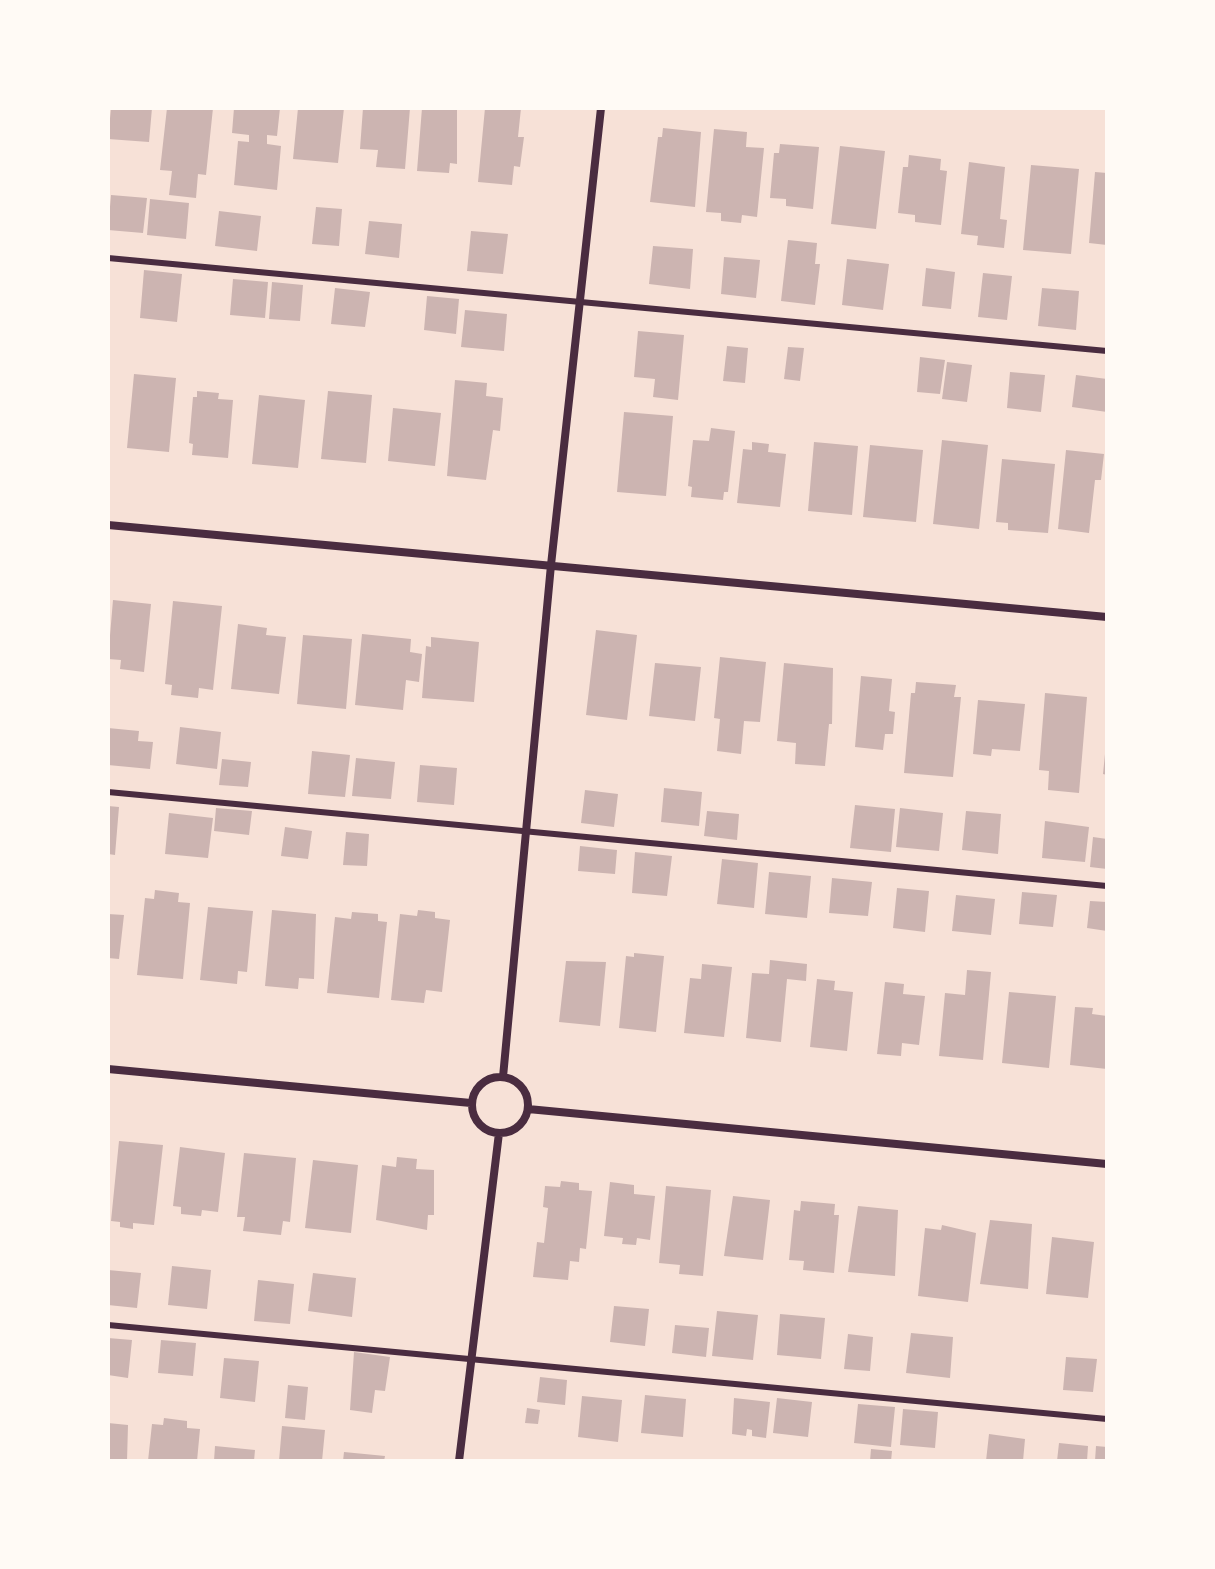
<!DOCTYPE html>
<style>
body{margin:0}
#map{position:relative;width:1215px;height:1569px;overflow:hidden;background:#f7e1d7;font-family:Helvetica,sans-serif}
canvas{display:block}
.frame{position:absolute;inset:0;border:110px solid #fffaf5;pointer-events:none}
</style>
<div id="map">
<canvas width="1215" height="1569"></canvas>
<div class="frame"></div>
</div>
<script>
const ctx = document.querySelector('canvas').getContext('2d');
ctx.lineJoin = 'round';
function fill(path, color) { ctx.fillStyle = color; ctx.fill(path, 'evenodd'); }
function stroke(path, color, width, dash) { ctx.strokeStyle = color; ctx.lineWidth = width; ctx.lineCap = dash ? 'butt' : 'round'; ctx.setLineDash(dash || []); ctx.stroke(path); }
const building = new Path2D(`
 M111,108h41l-3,34 -41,-3z
 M167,108h46l-7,67 -8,-1 -2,24 -27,-3 3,-24 -12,-1z
 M234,108h46l-3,28 -10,-1v9l14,2 -4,44 -43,-5 4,-44 11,1v-7l-17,-2z
 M298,108h46l-6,55 -45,-4z
 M363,108h47l-5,61 -29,-2 2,-17 -18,-1z
 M422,108h35v56l-7,-1 -1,10 -32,-2z
 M485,108h36l-3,29h6l-4,30 -6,-1 -2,19 -34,-3z
 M663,128l38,4 -6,75 -45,-5 8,-65h4z
 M714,129l33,3 -1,15 18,1 -7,69 -15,-2 -1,8 -20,-2v-8l-15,-1z
 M780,144l39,3 -6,62 -27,-3v-7l-16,-1 4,-45h5z
 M840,146l45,5 -9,78 -45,-5z
 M909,155l32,4 -1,11 7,1 -6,54 -26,-3v-7l-17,-2 5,-46h5z
 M969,162l36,5 -5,52 7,1 -3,28 -27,-3 1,-9 -17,-2z
 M1031,165l48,4 -8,85 -48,-4z
 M1095,172l12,1v72l-18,-2z
 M111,195l36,3 -4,35 -35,-3z
 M150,199l39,4 -3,36 -39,-4z
 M316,207l26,2 -3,37 -27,-2z
 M219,211l42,5 -4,35 -42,-5z
 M369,221l33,3 -3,34 -34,-4z
 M471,231l37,3 -5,40 -36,-3z
 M788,240l29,3 -2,21h5l-5,41 -34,-4z
 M653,246l40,3 -3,40 -41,-5z
 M724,257l36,3 -4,38 -35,-4z
 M847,259l42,5 -6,46 -41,-5z
 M926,268l29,4 -4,37 -29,-3z
 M144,270l38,4 -5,48 -37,-4z
 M983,273l29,3 -5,44 -29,-3z
 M233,279l35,3 -3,36 -35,-3z
 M272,282l31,3 -3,36 -31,-2z
 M335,288l35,4 -5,35 -34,-3z
 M1042,288l37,3 -3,39 -38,-4z
 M427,296l32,3 -3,35 -32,-4z
 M465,310l42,4 -3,37 -43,-4z
 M638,331l46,4 -6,65 -25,-3 2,-18 -21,-2z
 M727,346l21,2 -3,35 -22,-2z
 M788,347l16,1 -4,33 -16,-2z
 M920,357l25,3 -5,34 -23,-2z
 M947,362l25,3 -5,37 -25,-3z
 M1010,372l35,3 -4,37 -34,-4z
 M134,374l42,4 -7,74 -42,-4z
 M1076,375l31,4v33l-35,-5z
 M455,380l32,3 -1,13 17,2 -3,33 -7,-1 -7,50 -39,-4z
 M197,391l22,2 -1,6 15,1 -5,58 -36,-3 1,-11 -4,-1 4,-46h4z
 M328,391l44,4 -6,68 -45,-4z
 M259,395l46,5 -7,68 -46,-4z
 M393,408l48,5 -6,53 -47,-5z
 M624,412l49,4 -7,80 -49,-4z
 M711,428l24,3 -7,61h-4l-1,8 -32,-3 1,-10 -4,-1 5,-46 16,1z
 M942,440l46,5 -9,84 -46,-5z
 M752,442l17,2 -1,8 18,2 -6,53 -43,-4 6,-54 9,1z
 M814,442l44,4 -6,69 -44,-4z
 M870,445l53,5 -7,72 -53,-5z
 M1066,450l38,4 -3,26h-6l-6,53 -31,-4z
 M1002,459l53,5 -7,69 -40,-3v-7l-12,-1z
 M113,600l38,4 -7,68 -24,-3 1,-9 -13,-1z
 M173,601l49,5 -9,84 -14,-2 -1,10 -27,-3 1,-10 -7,-1z
 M238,624l29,4 -1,7 20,2 -7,57 -48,-5z
 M596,630l41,5 -10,85 -41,-5z
 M362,634l49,5 -1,13 12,2 -3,28 -13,-2 -3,30 -48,-5z
 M303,635l49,4 -6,70 -49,-5z
 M431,637l48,5 -5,60 -52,-4 4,-52 5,1z
 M720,657l46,5 -6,60 -16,-1 -3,33 -24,-3 3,-32 -6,-1z
 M655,663l46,4 -6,54 -46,-5z
 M784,663l49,5 -1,56h-3l-4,42 -30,-2 1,-21 -19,-2z
 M861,676l31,3 -3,32 6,1 -2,22h-8l-2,16 -28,-3z
 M916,682l40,3 -2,12h7l-8,80 -49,-4 7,-80h4z
 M1045,693l42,4 -8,96 -31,-3 1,-19 -10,-1z
 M978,700l47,4 -5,47 -28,-2 -1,7 -18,-2z
 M180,727l41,5 -4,37 -41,-5z
 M108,728l31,3 -1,10 15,1 -3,27 -42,-4z
 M312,751l38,4 -5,42 -37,-3z
 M1105,754h2v21l-4,-1z
 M356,758l39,4 -4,37 -39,-3z
 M222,759l29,3 -3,25 -29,-2z
 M420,765l37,3 -3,37 -37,-3z
 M664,788l38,4 -3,34 -38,-4z
 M585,790l33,4 -4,33 -33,-4z
 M855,805l40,4 -4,43 -41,-4z
 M108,806l11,1 -4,48 -7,-1z
 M216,808l36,3 -3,24 -35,-4z
 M900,808l43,5 -4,38 -43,-4z
 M707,811l32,3 -2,26 -33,-4z
 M966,811l35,3 -3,40 -36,-4z
 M169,813l44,5 -5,40 -43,-4z
 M1045,821l44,6 -4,35 -43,-4z
 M285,827l27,4 -4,28 -27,-3z
 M346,832l23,2 -2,32 -24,-1z
 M1093,837l14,2v30l-17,-2z
 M580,846l37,4 -2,24 -37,-3z
 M635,852l37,4 -5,40 -35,-3z
 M722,859l36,4 -4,45 -37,-4z
 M769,872l42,4 -4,42 -42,-4z
 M832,878l40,4 -4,34 -39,-3z
 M897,888l32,3 -4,41 -32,-4z
 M155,890l24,3 -1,9 12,1 -7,76 -46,-4 8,-77 9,1z
 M1022,892l35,3 -4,32 -34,-3z
 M956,895l39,4 -4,36 -39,-4z
 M1090,901l17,1v29l-20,-3z
 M208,907l45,4 -6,61 -9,-1 -1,13 -37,-4z
 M272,910l44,4 -2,65 -15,-1 -1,11 -33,-3z
 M418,910l17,2v6l15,2 -8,72 -16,-2 -2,13 -33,-3 9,-86 17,2z
 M352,912l26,2v7l9,1 -8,76 -52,-5 8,-76 16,2z
 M108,914l16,1 -5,44 -11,-1z
 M634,953l30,3 -8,76 -37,-4 7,-72 8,1z
 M770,960l37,4 -1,17 -19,-2 -6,63 -35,-4 6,-65 17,1z
 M566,961l40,1 -6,64 -41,-4z
 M702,964l30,3 -8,70 -40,-4 6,-55 11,1z
 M967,970l24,2 -8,88 -44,-4 6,-63 20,2z
 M817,979l18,2 -1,9 19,2 -6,59 -37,-4z
 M885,982l19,2 -1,10 22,2 -6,49 -17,-2 -1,13 -24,-2z
 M1009,992l47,4 -7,72 -47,-5z
 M1075,1007l18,1 -1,6 15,2v53l-37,-4z
 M119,1141l44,4 -9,80 -21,-2v6l-13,-2v-5l-9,-1z
 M180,1147l45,6 -7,59 -16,-2 -1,6 -20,-2v-7l-8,-1z
 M244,1153l52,5 -6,64 -7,-1 -2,14 -38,-4 2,-14h-8z
 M397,1157l20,2 -1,10 18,1v45h-6l-1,15 -51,-10 6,-55 14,2z
 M313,1160l45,5 -7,68 -46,-5z
 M561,1181l18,2v7l13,1 -6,58 -6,-1 -1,14 -9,-1 -2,19 -35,-3 4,-35 7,1 4,-35 -5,-1 2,-21 15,1z
 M610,1182l24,3v9l21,2 -5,44 -13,-2 -1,7 -14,-1 1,-6 -19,-2z
 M666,1186l45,4 -8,86 -24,-2 1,-9 -21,-2z
 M733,1196l37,4 -7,60 -39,-4z
 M801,1201l34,3 -1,11h5l-5,58 -31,-3 1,-9 -15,-1 5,-50 6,1z
 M858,1206l40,4 -3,66 -47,-4z
 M990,1220l42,4 -4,65 -48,-5z
 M942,1225l34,8 -8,69 -50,-6 7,-68 16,2z
 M1052,1237l42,5 -6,56 -42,-4z
 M172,1266l39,4 -4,39 -39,-4z
 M108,1270l33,3 -4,35 -29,-3z
 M313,1273l43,5 -4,39 -44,-6z
 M258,1280l36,4 -4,40 -36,-3z
 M614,1306l35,3 -4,37 -35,-4z
 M717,1311l41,4 -5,45 -41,-4z
 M780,1314l45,4 -4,41 -44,-4z
 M675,1325l34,3 -3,29 -34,-4z
 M911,1333l42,4 -3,41 -44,-5z
 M848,1334l25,3 -3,34 -26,-2z
 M108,1338l24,2 -4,38 -20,-3z
 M161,1340l35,3 -3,33 -35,-3z
 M354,1352l36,5 -5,34 -10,-1 -3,23 -22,-3z
 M1066,1357l31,2 -4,33 -30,-2z
 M224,1358l35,3 -4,41 -35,-4z
 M540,1377l27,3 -2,25 -28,-3z
 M288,1385l20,2 -3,33 -20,-2z
 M645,1395l41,4 -3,38 -42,-4z
 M582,1396l40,4 -4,42 -40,-5z
 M734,1398l36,4 -4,36 -14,-2v-6l-5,-1 -1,7 -14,-2z
 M777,1398l35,4 -4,35 -35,-4z
 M858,1404l37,3 -4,40 -37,-4z
 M527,1408l13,2 -2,14 -13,-1z
 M903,1409l35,3 -3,36 -35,-3z
 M164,1418l23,3v7l13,1 -3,32h-49l4,-37 11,1z
 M108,1423l20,2 -1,36h-19z
 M282,1426l43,4 -3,31h-43z
 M989,1434l36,5 -2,22h-37z
 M1059,1443l29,3 -1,15h-30z
 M215,1446l40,4 -1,11h-40z
 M1096,1446l11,1v14h-12z
 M871,1449l21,2 -1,10h-21z
 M344,1452l41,4 -1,5h-41z`);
const service = new Path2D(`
 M108,258l999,93
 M108,792l999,94
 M108,1325l999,94`);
const minor = new Path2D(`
 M108,525l999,92
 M108,1069l363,34
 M472 1105a28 28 0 1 1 56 0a28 28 0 1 1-56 0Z
 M503,1077l48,-512 50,-457
 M528,1109l579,55
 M459,1461l40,-328`);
fill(building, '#ccb4b1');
stroke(service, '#4a2c40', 6);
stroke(minor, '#4a2c40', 8);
</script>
